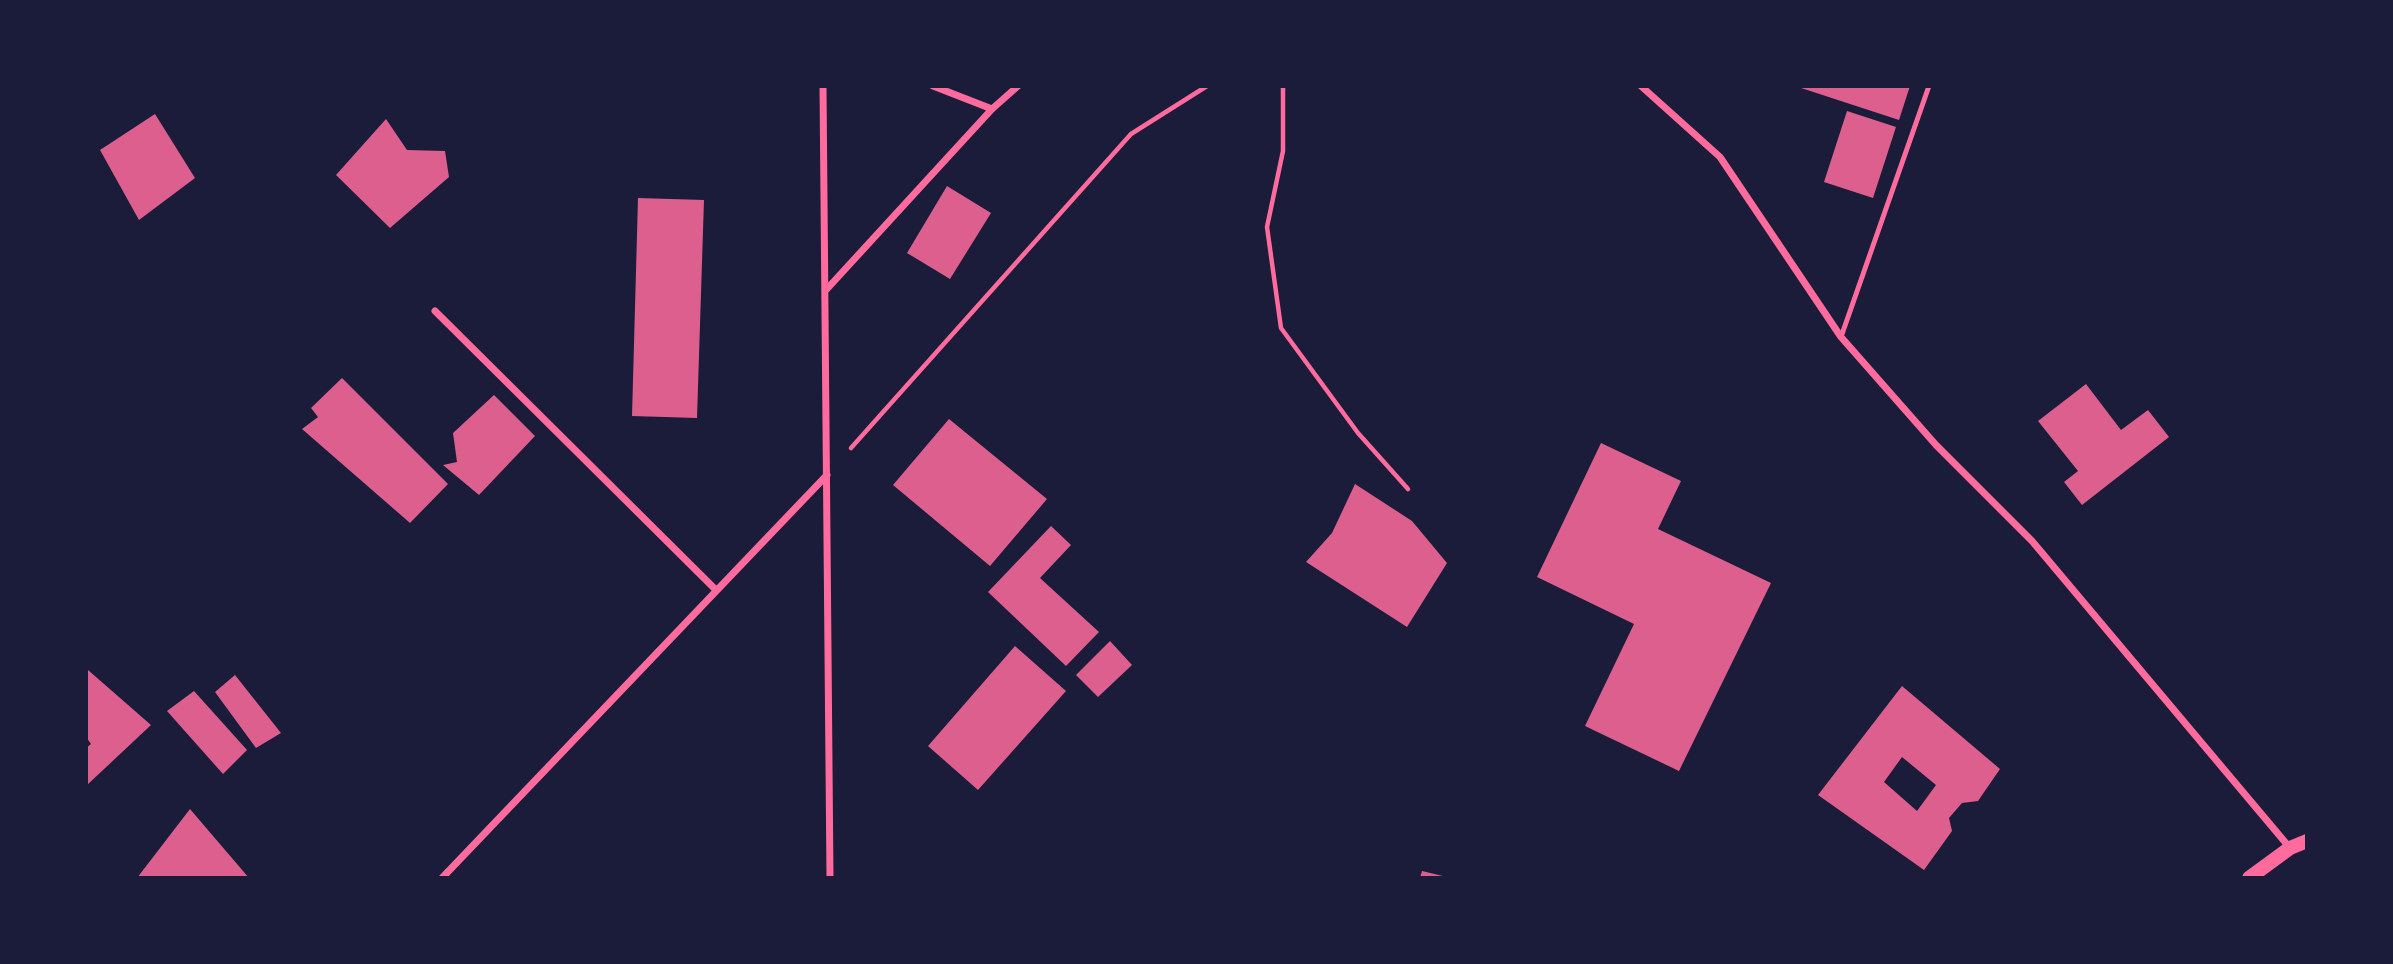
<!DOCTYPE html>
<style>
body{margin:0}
#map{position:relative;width:2393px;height:964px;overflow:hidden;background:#1b1b3a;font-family:"Roboto Condensed",sans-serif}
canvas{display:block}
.frame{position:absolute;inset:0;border:88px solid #1b1b3a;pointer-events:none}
</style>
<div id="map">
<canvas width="2393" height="964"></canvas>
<div class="frame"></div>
</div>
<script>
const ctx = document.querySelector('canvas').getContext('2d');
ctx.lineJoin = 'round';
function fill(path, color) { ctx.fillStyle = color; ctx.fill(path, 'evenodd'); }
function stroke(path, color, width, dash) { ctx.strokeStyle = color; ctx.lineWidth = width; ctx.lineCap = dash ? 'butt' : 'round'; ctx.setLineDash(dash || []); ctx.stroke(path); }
const building = new Path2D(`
 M1795,86h115l-11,34z
 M1847,111l49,16 -23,71 -49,-16z
 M155,114l40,64 -56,42 -39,-70z
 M386,119l21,31 38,1 4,26 -59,51 -54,-53z
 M947,186l44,27 -41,66 -43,-26z
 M638,198l66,2 -7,218 -65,-2z
 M342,378l106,106 -38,39 -108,-94 16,-12 -7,-9z
 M2086,384l35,46 27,-20 21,27 -87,68 -18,-23 14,-11 -40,-50z
 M494,395l41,41 -56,59 -36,-30 14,-3 -4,-29z
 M949,419l98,80 -57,67 -97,-81z
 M1601,443l80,38 -23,48 113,54 -92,188 -94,-45 49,-102 -97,-47z
 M1355,484l57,37 35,42 -40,64 -101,-65 26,-29z
 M1051,526l20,19 -31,33 59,54 -33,34 -78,-74z
 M1110,641l22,24 -34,32 -22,-22z
 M1015,646l51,45 -88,99 -50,-44z
 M88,670l63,55 -65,61v-38l5,-4 -5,-7v-65z
 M235,675l46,58 -25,15 -41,-56z
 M1902,686l98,83 -22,32 -16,2 -13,15 3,13 -28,39 -106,-75zM1902,757l34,28 -19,26 -33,-29z
 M194,691l53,59 -24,24 -56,-63z
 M190,809l59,69h-112z
 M1422,871l25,6v1h-27z`);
const path = new Path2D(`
 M1281,86l2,1v64l-16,76 14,101 77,105 50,56
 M851,448l280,-314 76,-48`);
const service = new Path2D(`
 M1841,337l88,-251`);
const minor = new Path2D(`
 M823,86l7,792
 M933,86l59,23
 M1641,86l79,71 121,180 95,108 96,96 258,307
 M826,290l166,-181 26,-23
 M435,311l281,279
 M442,878l385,-403`);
const secondary = new Path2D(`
 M2249,878l41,-30 17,-7`);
fill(building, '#dd5f8e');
stroke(path, '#ff6b9d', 4.5);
stroke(service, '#ff6b9d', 5);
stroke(minor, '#ff6b9d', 7);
stroke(secondary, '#ff6b9d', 14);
</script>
